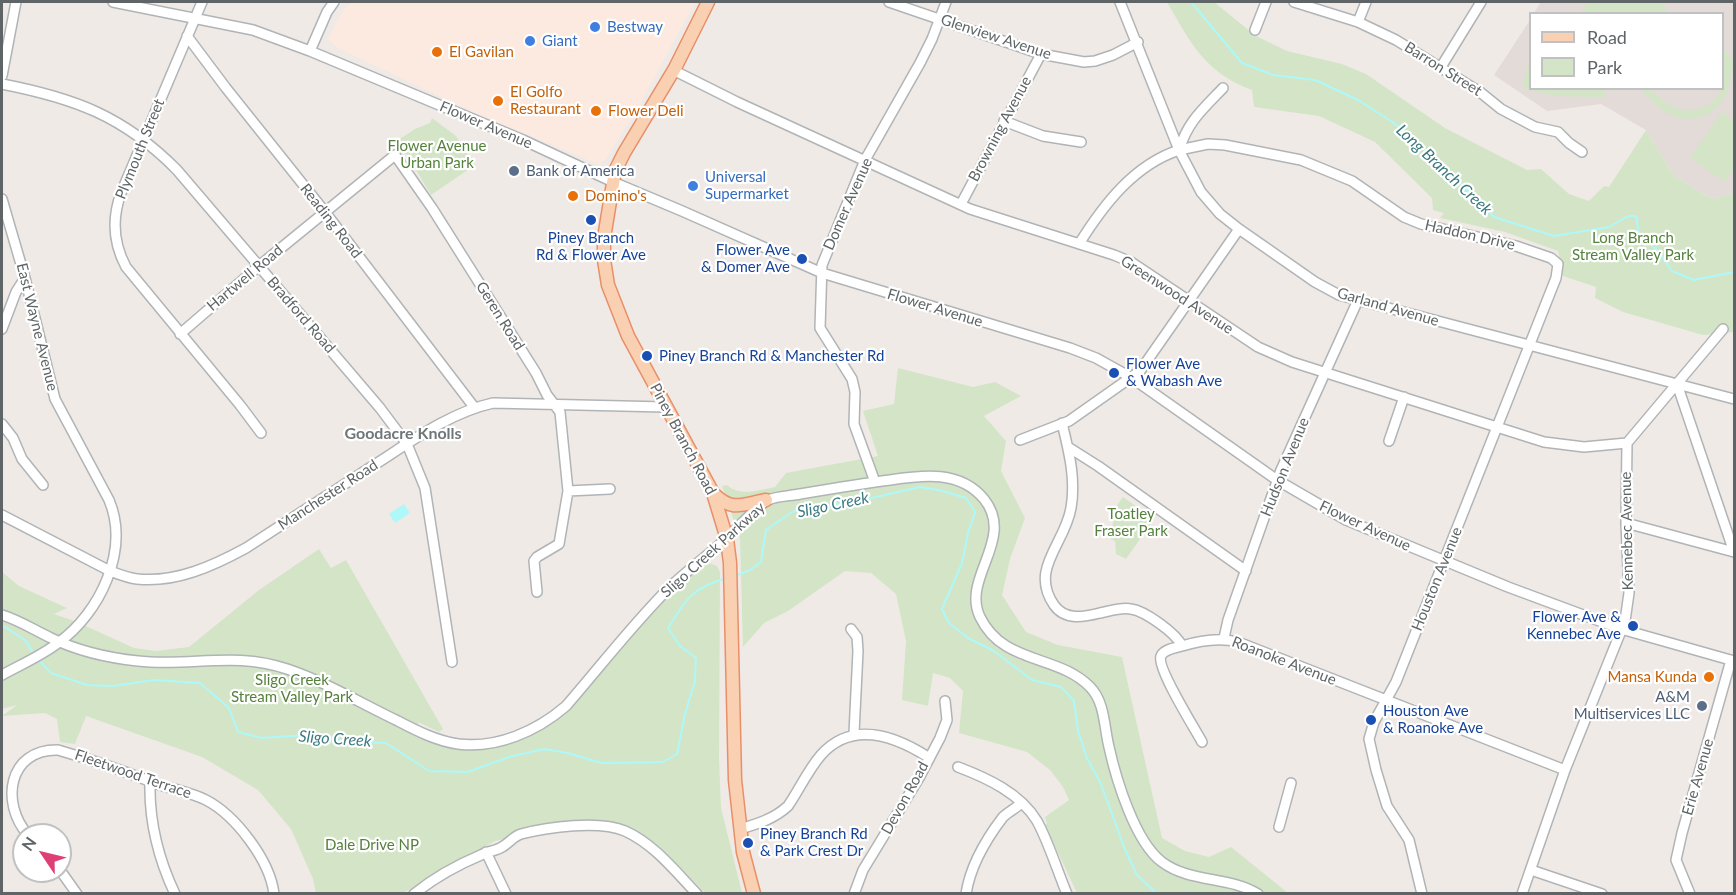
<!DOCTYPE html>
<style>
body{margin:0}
#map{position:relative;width:1736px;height:895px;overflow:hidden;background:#f0eae7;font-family:Lato,sans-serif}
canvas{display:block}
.frame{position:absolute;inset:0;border:3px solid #5f6566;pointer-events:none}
.legend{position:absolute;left:1529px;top:12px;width:195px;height:78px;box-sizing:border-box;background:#fff;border:2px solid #bfc1c2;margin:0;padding:8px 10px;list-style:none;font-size:18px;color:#5f6566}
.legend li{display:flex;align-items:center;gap:12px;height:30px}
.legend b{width:30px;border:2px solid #bfc1c2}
.north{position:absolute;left:12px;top:823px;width:60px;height:60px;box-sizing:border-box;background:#fff;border:2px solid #bfc1c2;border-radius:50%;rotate:305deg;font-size:16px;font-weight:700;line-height:24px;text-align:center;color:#5f6566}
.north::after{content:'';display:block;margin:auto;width:21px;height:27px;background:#de3f75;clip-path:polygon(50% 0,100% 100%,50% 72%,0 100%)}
</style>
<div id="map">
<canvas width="1736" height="895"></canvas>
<div class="frame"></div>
<ul class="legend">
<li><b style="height:8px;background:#fad0b2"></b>Road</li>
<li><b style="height:16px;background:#d3e5c6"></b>Park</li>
</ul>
<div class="north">N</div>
</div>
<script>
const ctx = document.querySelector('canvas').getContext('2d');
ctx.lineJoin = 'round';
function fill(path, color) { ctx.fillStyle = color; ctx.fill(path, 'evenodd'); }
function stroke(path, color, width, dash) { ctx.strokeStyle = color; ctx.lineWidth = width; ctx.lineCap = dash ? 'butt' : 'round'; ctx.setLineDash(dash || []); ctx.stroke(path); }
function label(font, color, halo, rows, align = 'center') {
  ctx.font = font + ' Lato,sans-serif'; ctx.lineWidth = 4.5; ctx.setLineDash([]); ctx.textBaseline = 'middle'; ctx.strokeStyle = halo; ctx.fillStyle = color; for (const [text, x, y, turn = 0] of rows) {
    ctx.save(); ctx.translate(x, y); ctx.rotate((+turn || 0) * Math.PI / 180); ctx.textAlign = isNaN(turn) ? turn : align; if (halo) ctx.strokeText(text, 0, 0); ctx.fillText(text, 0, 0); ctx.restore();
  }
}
const commercial = new Path2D(`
 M352,2h343l-58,107 -31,50 -8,5 -120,-50 -140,-66 -10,-9 15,-29z`);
const education = new Path2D(`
 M1541,2h193v191l-22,6 -38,-23 -28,-46 -45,-26 -54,7 -53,-36 36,-55v68h192v-74l-188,-1z`);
const green = new Path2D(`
 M1167,2h47l42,34 31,15 55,13 24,10 79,54 82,42 14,-1 28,25 20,7 15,-15 5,1 37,-57 28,46 38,23 22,-6v139l-31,3 -80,-23 -28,-14 1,-11 -33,-11 -5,-25 -53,-19 -65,-14 4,-5 -11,-3 -1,-12 -57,-56 -56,-26 -65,-9 -2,-17c-47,-17 -62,-48 -85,-88z
 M1591,2h67l12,11h-88l-2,-1z
 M1723,49l11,12v8l-3,-1c1,33 -24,60 -58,48 -13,-5 -23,-18 -33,-27h10c17,16 35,30 58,16 6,-4 13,-12 14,-18 4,-12 0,-26 1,-38z
 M1530,61v27l77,1 -4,8 -49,-1 -30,-8 -1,-6z
 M1722,112l12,9v46l-9,15 -35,-24z
 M432,118l24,18 19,29 -44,30 -33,-55 17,-11 15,-6z
 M898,368l75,19 22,-5 26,14 -37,20 22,25 -5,30 24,47 -15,41 -8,36 24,37 32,13 64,12 40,181 23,13 24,6 22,-10 57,46h-211l-32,-68 2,-2 -2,-6 24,-17 -6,-13 -13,-17 -23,-18 -68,-19 4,-42 -13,-13 -17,-5 -5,33 -26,-6 4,-59 -10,-47 -25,-21 -26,-2 -57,40 -24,12 -21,24 -3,-108 -18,-53 5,-1c13,12 32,5 48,2l11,-14 92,-17 -15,-45 31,-7z
 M1123,497l31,22 -28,40 -10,-5 -1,-13 -5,-2 6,-32z
 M319,549l12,19 15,-8 97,169 -4,3 -21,-10 2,6 30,10 22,2 11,7 36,-7 17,-7 18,-11 18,-16 80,-96 27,-27 30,-20 8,3 3,6 -1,186 2,50 21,85h-37l-40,-41 -13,-11 -31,-16 -14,-4 -18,1 -94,19 -92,52h-87l-3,-14 -22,-50 -33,-39 -56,-33 -116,-41 -11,28 -15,-2 -3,-23 -12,-6 -43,3 15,-11 -15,4v-137l17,14 48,22 -13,6 23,8 57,26 22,3 33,-4 70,-57z`);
const water = new Path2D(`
 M404,504l6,9 -15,10 -6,-9z`);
const stream = new Path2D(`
 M1191,2l51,61 31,12 42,5 43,20 36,23 38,32 62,62 60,19 55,-9 19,-11h8l3,18 19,17 14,20 22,9 40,-8
 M735,576l15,-6 11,-8 5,-32 26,-18 16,-5 46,-5 66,-15 23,4 23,7 9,14 -7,21 -6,30 -20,46 7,14 19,15 26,13 38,29 29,7 13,14 4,30 9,27 14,26 23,63 13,28 20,19
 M2,625l24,16 9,15
 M39,660l12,13 36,12 26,1 41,-6 46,3 29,25 9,24 24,6 45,-3 47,7 32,1 43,28 39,1 41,-15 35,-8 24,4 33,10 62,-1 14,-8 8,-40 10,-33 1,-23 -16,-12 -12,-18c17,-28 25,-41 59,-50`);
const minor = new Path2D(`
 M113,2l140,28 57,21 213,89 90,42 69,29 140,62 248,75 26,10 36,20 145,102 69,40 162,67 113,42 113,32
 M202,2l-81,191c-9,25 -8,50 5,74l114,138 21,28
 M889,2l152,52 43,8 11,-1 18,-6 25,-13
 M1120,2l59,148 22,42 19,22 19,15 76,53 24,13 19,5 376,99
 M1294,2l64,20 38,18 84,52 21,17 34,18 23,5 11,11 13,9
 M1358,22l8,-20
 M1255,30l11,-28
 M187,36l39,52 99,124 149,195
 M310,51l17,-39 7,-10
 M1441,67l40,-65
 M673,70l64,32 233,107 144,46 17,7 127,85 34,15 252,80 40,5 43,-4
 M2,76l14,-74
 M2,84c72,14 122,32 175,86l203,238 27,36 18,44 27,174
 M1004,121l39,15 38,6
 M1179,150l29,-6 17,1 76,15 51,21 52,36 17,7 95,22 35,12 7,6 -2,14 -160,404 -22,40 -5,17 7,31 11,36 22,34 13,54
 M2,199l23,79 30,121 54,101c21,50 -9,113 -51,143 -17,13 -38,22 -56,32
 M961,204l80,-150
 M1079,244c25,-40 55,-79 100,-94 9,-29 24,-41 44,-62
 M2,329l14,-37 9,-14
 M180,334l79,-68 136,-111 37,53 104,165 11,22 13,17 8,79
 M1677,384l57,168
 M1062,423c7,29 14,56 9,85 -6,36 -42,61 -17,97 11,16 30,12 46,8 10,-2 21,-6 31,-4 14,2 45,24 51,37 19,-6 37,-9 56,-4l327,128
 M2,424l11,14 9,21 21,26
 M1020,440l49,-19 71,-50 99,-142
 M1389,441l15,-44
 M1068,447l30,19 148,105
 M875,482l-21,-58 1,-32 -3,-13 -32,-51 2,-63 43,-105 55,-97 12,-24 14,-37
 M2,515l108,56c8,3 18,7 27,8 39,4 76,-13 109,-31 42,-27 83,-54 125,-81 38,-24 77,-54 122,-64l172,4
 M1626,523l108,29
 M537,592l-3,-31 3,-4 22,-13 9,-53 42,-2
 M2,615c17,5 32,15 49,23 27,13 58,20 87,23 52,6 97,-10 149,8 39,13 75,35 111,52 19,10 39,20 60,23 39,5 79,-13 108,-38 33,-38 67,-82 102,-117 19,-19 41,-34 61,-53 9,-8 30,-32 39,-36 9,-4 22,-4 32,-6 30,-5 60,-10 90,-14 33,-5 70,-10 94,19 32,40 -23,79 -4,118 23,48 78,37 110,70 15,15 14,40 19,60 7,32 26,95 53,115 28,21 67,14 96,32
 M851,629l6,8 1,14 -4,82
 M1224,638l4,-18 53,-150 77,-170
 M1182,646c-7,2 -18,3 -21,10 -5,11 34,73 41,86
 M958,767c29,11 62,26 79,54 12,22 20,49 30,73
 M150,782c-1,39 8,76 25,112
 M1279,827l12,-44
 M740,829c17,-5 34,-10 48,-23 11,-16 20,-36 33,-51 31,-35 74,-19 107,2
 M28,835c-28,-32 -20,-86 30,-85 31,9 61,19 91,31 19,8 39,10 57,19 29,15 64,60 68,94
 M486,852l20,42
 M60,870l17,24
 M1531,870l71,24
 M414,894c20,-16 43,-29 67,-39 7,-4 15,-4 21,-8 7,-4 12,-11 19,-13 27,-7 78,-14 104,-3 29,13 50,40 72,63
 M854,894l9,-24 56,-92 21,-40 7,-18 -2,-19
 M966,894c4,-27 21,-56 37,-77 5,-5 13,-9 19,-14
 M1522,894l43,-124 60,-149 4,-28 -3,-70 1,-80 96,-114
 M1690,894l-14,-34 6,-27 49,-173`);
const major = new Path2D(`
 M708,2l-33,66 -51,85 -9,18 -11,67v22l4,25 20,51 85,157 14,46 3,24 5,217 8,72 11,42
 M715,495c18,17 28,9 51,5`);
const markers = [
 [595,27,6,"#3f7fe0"],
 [530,41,6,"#3f7fe0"],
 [437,52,6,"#e8710a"],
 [498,101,6,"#e8710a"],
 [596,111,6,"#e8710a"],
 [514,171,6,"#5c6f8a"],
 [693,186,6,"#3f7fe0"],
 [573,196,6,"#e8710a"],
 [591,220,6,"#1a4fb4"],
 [802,259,6,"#1a4fb4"],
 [647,356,6,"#1a4fb4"],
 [1114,373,6,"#1a4fb4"],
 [1633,626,6,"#1a4fb4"],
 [1709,677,6,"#e8710a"],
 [1702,706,6,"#5c6f8a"],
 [1371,720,6,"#1a4fb4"],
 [748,843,6,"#1a4fb4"]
];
const shopNames = [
 ["Bestway",607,27],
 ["Giant",542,41],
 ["Universal",705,177],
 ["Supermarket",705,194]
];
const streetNames = [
 ["Glenview Avenue",996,37,18],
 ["Barron Street",1443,69,32],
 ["Flower Avenue",486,125,23],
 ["Browning Avenue",1000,129,-62],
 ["Plymouth Street",140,149,-68],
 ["Domer Avenue",848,204,-66],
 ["Reading Road",331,221,52],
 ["Haddon Drive",1470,235,13],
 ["Hartwell Road",245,278,-40],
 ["Greenwood Avenue",1177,295,33],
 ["Garland Avenue",1388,307,16],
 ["Flower Avenue",935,308,17],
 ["Bradford Road",301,315,49],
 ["Geren Road",500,316,58],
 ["East Wayne Avenue",37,327,76],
 ["Piney Branch Road",683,439,62],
 ["Hudson Avenue",1285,467,-68],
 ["Manchester Road",328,495,-33],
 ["Flower Avenue",1365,526,25],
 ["Kennebec Avenue",1627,531,-91],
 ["Sligo Creek Parkway",713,550,-42],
 ["Houston Avenue",1437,579,-68],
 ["Roanoke Avenue",1284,661,21],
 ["Fleetwood Terrace",133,774,19],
 ["Erie Avenue",1698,777,-74],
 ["Devon Road",905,798,-61]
];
const foodNames = [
 ["El Gavilan",449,52],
 ["El Golfo",510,92],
 ["Restaurant",510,109],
 ["Flower Deli",608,111],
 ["Domino's",585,196],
 ["Mansa Kunda",1697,677,"right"]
];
const parkNames = [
 ["Flower Avenue",437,146],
 ["Urban Park",437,163],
 ["Long Branch",1633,238],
 ["Stream Valley Park",1633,255],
 ["Toatley",1131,514],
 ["Fraser Park",1131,531],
 ["Sligo Creek",292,680],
 ["Stream Valley Park",292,697],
 ["Dale Drive NP",372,845]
];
const serviceNames = [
 ["Bank of America",526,171],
 ["A&M",1690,697,"right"],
 ["Multiservices LLC",1690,714,"right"]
];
const transitNames = [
 ["Piney Branch",591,238,"center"],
 ["Rd & Flower Ave",591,255,"center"],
 ["Flower Ave",790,250,"right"],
 ["& Domer Ave",790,267,"right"],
 ["Piney Branch Rd & Manchester Rd",659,356],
 ["Flower Ave",1126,364],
 ["& Wabash Ave",1126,381],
 ["Flower Ave &",1621,617,"right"],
 ["Kennebec Ave",1621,634,"right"],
 ["Houston Ave",1383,711],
 ["& Roanoke Ave",1383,728],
 ["Piney Branch Rd",760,834],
 ["& Park Crest Dr",760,851]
];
const waterNames = [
 ["Long Branch Creek",1444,170,43],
 ["Sligo Creek",833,505,-12],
 ["Sligo Creek",335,739,4]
];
const neighbourhoodNames = [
 ["Goodacre Knolls",403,434]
];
fill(commercial, '#fceae0');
fill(education, '#e2dbd8');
fill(green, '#d3e5c6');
fill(water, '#aef8f9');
stroke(stream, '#aef8f9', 2);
stroke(minor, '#b0b4b6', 12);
stroke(major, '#e88f68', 15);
stroke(minor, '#fff', 9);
stroke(major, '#fad0b2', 12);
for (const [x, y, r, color] of markers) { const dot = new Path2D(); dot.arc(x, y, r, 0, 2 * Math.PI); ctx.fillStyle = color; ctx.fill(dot); stroke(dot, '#fff', 2); }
label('15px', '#366cbe', '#fff', shopNames, 'left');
label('15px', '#5f6566', '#fff', streetNames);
label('15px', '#c56008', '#fff', foodNames, 'left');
label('15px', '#54813b', '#fff', parkNames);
label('15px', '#4e5e75', '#fff', serviceNames, 'left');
label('15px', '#164399', '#fff', transitNames, 'left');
label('italic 16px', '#3a7a80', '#fff', waterNames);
label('bold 16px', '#707778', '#fff', neighbourhoodNames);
</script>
